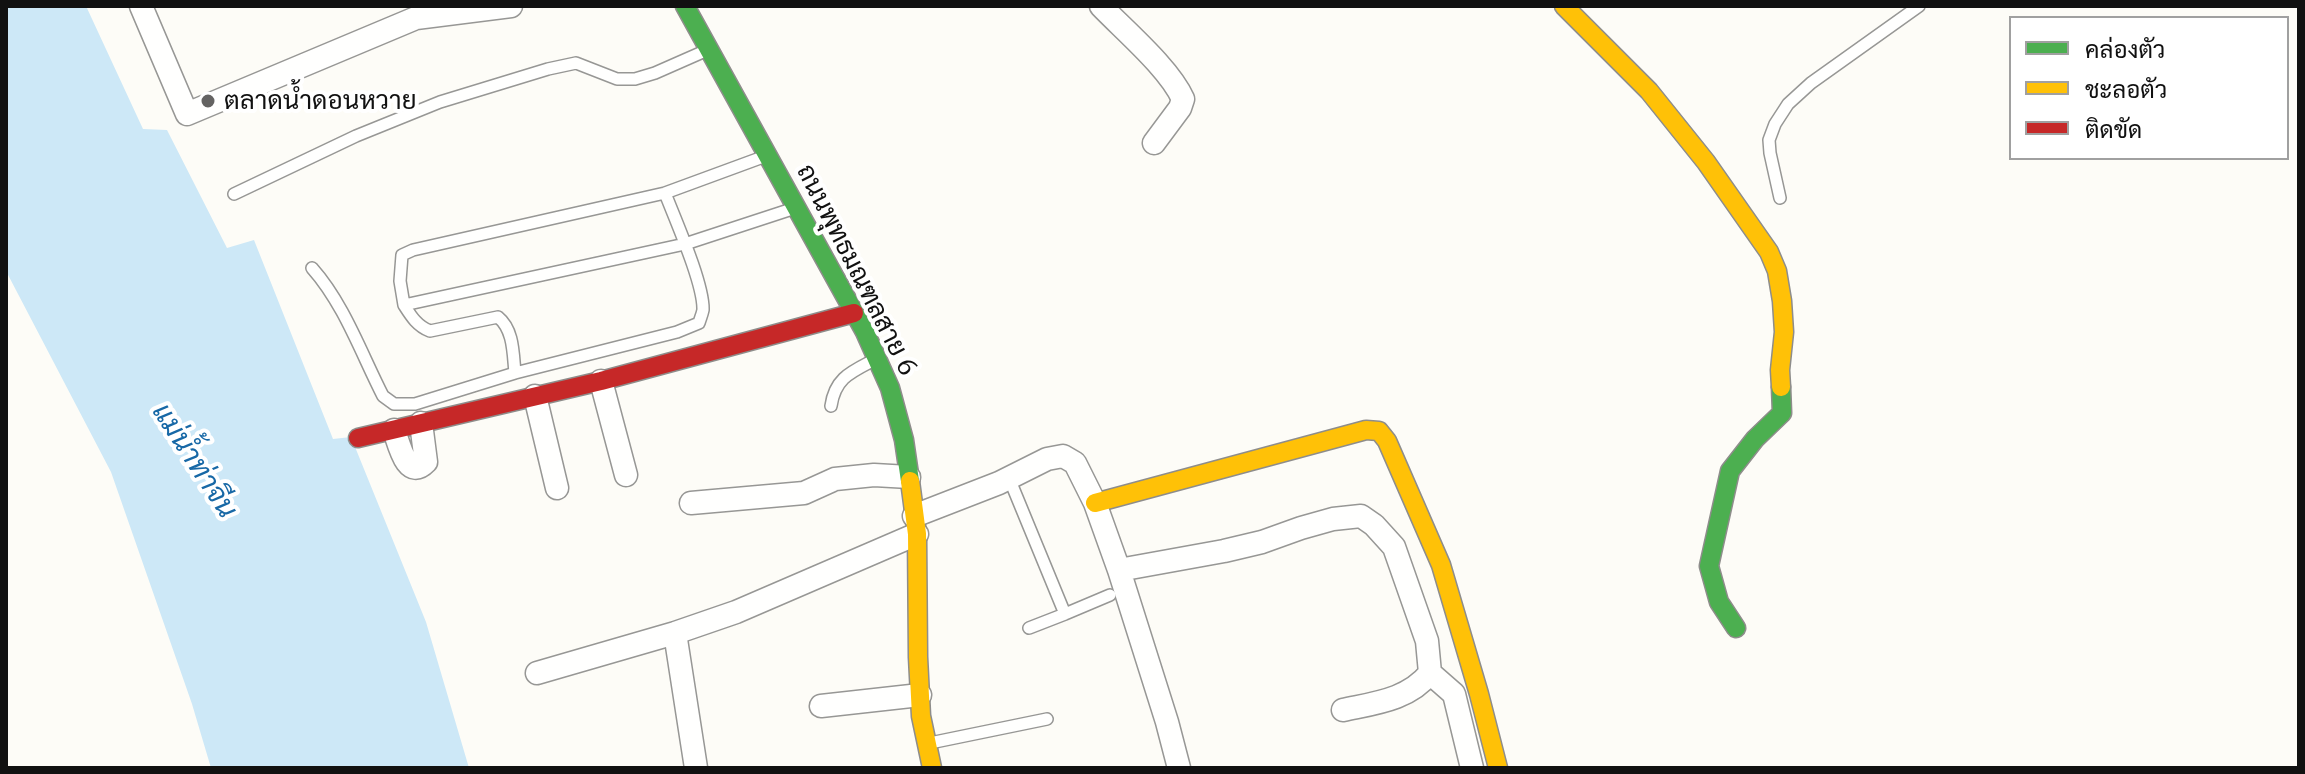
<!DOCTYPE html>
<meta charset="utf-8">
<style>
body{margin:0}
#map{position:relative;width:2305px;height:774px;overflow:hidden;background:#fdfcf7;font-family:"Roboto Serif",Sarabun,serif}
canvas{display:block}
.frame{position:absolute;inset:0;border:8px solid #111;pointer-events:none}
.legend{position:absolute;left:2009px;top:16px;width:280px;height:144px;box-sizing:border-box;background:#fff;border:2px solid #a0a0a0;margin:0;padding:10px 14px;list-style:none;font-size:24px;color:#111}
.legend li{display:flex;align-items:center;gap:16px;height:40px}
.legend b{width:40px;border:2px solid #a0a0a0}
</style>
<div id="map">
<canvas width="2305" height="774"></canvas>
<div class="frame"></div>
<ul class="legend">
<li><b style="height:10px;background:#4caf50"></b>คล่องตัว</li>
<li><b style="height:10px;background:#ffc107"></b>ชะลอตัว</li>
<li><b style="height:10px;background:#c62828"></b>ติดขัด</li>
</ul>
</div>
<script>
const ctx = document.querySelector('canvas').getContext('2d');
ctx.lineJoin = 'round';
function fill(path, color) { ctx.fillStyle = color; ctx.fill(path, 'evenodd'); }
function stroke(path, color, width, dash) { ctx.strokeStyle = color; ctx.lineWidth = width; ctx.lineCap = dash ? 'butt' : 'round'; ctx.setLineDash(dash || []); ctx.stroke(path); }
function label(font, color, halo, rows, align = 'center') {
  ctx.font = font + ' "Roboto Serif",Sarabun,serif'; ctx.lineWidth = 8; ctx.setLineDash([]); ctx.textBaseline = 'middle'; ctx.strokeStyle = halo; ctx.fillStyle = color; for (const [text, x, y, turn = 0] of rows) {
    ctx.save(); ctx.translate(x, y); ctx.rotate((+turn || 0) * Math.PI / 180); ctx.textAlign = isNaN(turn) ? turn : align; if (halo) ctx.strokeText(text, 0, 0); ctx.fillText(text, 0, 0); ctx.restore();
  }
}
const water = new Path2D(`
 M6,6h80l57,123 24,1 60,118 27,-8 79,199 18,-2 75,185 43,146h-258l-19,-64 -81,-232 -105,-201z`);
const lane = new Path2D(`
 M665,193l-252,57 -11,5 -2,26 4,24 281,-61 107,-35
 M234,194l122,-58 84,-34 108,-33 28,-6 41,16h18l20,-6 50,-22
 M1780,198l-10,-45 -1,-13 6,-16 13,-20 23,-21 108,-77
 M312,268c32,36 49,85 71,128l11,8h21l100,-31 162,-41 22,-9c1,-4 3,-8 4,-13 1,-26 -28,-91 -38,-117l98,-36
 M404,305c7,11 13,21 26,26l68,-14c16,13 15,37 17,56
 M831,406c4,-28 20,-34 43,-46
 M1009,478l56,136 45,-19
 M1029,628l36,-14
 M930,743l117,-24`);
const street = new Path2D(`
 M141,6l46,108 229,-96 95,-12
 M1101,6c24,25 68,62 82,93l-3,9 -26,35
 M601,381l25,94
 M535,396l22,92
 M394,430c5,14 13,52 32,32l-5,-39
 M691,503l113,-10 31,-14 39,-4 35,2
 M914,516l85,-33 48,-24 16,-3 12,7 20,40 24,67 48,152 12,46
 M1119,570l105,-19 38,-9 39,-14 32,-9 28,-3 13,9 20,22 33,94 3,32c-22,27 -55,30 -87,37
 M675,633l21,135
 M537,673l138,-40 61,-21 181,-78
 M1430,673l24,21 18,74
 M821,706l99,-11`);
const fast = new Path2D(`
 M685,6l180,326 25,56 14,52 6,41
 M1736,628l-17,-26 -10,-36 21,-95 25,-32 27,-26 -1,-26`);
const slow = new Path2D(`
 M1564,6l85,85 57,71 63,90 8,19 5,30 2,31 -4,38 1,17
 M910,481l7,53 1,123 3,59 11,52
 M1095,503l271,-73 13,1 8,10 54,124 38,129 19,74`);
const jam = new Path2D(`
 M358,438l243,-57 253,-68`);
const markers = [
 [208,101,8,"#646362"]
];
const poiNames = [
 ["ตลาดน้ำดอนหวาย",224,101]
];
const streetNames = [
 ["ถนนพุทธมณฑลสาย 6",856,270,63]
];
const waterNames = [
 ["แม่น้ำท่าจีน",194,461,57]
];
fill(water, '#cde8f7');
stroke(lane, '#979795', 14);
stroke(street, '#979795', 25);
stroke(fast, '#8e8d8b', 21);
stroke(slow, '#8e8d8b', 21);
stroke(jam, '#8e8d8b', 21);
stroke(lane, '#fffffe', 11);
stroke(street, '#fffffe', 22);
stroke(fast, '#4caf50', 18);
stroke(slow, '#ffc107', 18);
stroke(jam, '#c62828', 18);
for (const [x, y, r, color] of markers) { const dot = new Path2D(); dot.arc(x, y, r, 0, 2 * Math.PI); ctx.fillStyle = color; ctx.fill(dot); stroke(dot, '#fff', 3); }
label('26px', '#111', '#fff', poiNames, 'left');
label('26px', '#111', '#fff', streetNames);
label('italic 28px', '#1768a6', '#fff', waterNames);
</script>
